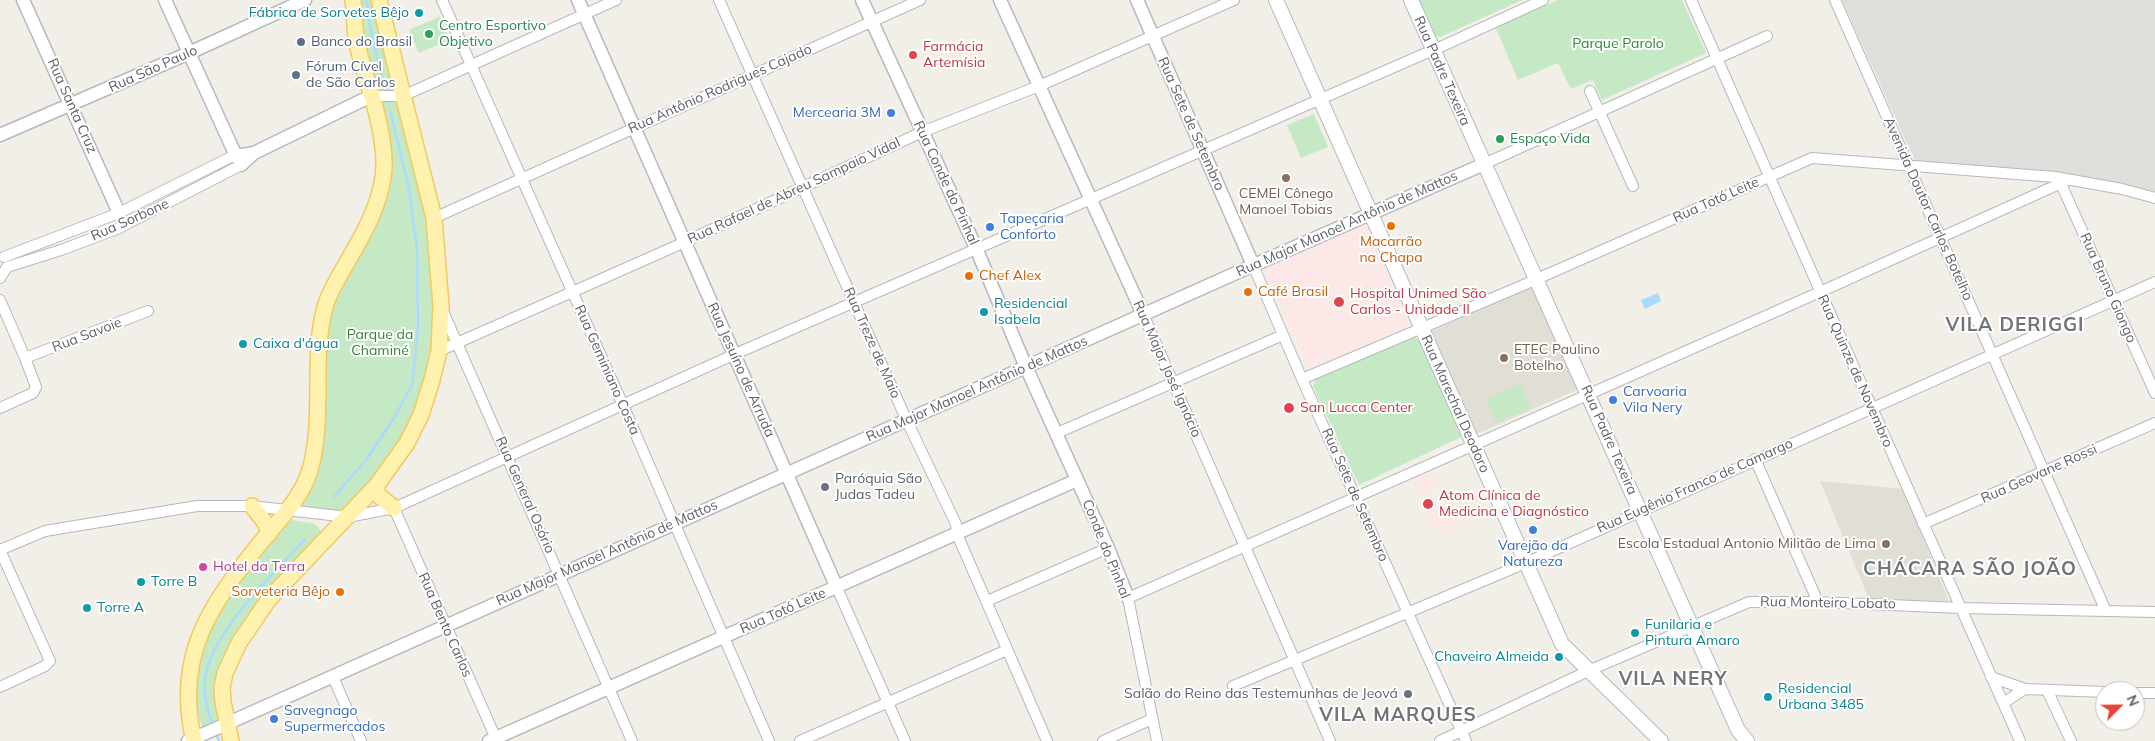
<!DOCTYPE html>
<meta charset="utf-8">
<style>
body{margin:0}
#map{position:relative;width:2155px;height:741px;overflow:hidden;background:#f1efe8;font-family:Mulish,sans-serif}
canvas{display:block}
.north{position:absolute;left:2095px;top:681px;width:50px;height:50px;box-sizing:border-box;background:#fff;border:1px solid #bfc1c3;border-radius:50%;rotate:67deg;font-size:14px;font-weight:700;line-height:20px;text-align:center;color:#5f6368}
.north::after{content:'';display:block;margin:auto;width:18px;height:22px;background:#ea4335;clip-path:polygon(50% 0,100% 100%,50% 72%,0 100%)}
</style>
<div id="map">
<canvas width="2155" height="741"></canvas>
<div class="north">N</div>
</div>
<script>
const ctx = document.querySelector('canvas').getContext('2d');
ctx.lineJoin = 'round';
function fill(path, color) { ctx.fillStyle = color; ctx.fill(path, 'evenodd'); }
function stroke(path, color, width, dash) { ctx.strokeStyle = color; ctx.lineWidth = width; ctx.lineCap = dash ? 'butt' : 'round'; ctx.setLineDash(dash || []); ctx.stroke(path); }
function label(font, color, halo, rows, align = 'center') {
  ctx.font = font + ' Mulish,sans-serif'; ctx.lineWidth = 4; ctx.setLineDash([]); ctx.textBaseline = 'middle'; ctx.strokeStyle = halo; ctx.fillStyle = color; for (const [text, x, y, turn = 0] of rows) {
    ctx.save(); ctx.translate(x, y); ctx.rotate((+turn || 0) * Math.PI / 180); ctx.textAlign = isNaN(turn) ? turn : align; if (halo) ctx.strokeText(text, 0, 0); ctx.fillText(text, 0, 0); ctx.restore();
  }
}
const commercial = new Path2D(`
 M1423,295l3,7 9,-4 3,8 -8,4 2,6 -4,2 -3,-2 -9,-18z`);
const industrial = new Path2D(`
 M1842,0h313v193l-92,-18 -148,-14z`);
const education = new Path2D(`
 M1533,287l44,103 -101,44 -44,-103z
 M1820,481l83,8 46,112 -80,-2z`);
const medical = new Path2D(`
 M1364,221l46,105 -101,43 -48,-105z
 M1428,470l2,3 4,-1 5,15 -11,6 9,19 27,-10 4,6 4,-2 4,10 -38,20 -26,-58z`);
const green = new Path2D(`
 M353,0h26l55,218 7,88 -20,109 -73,102 -60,-7 14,-20 20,-161 60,-140z
 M1419,0h103l-82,37 -6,-2z
 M1559,0h123l24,53 -104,47 -9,-20 -22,9 -13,-26 -40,17 -23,-54z
 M439,17l4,4 6,19 -30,13 -10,-23z
 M1314,114l14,33 -27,11 -14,-33z
 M1412,337l8,3 41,97 -102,48 -46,-99 3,-7z
 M1520,384l11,24 -35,15 -10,-24z
 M291,520l21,3 6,3 3,7 -77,92 -23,95 -18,8c-7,-13 -7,-27 -7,-41 1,-53 33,-91 64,-130 9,-11 17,-23 25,-34z`);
const water = new Path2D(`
 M1658,293l3,8 -16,8 -4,-9z`);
const stream = new Path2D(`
 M367,0l3,26 11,49
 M334,497l32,-37 28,-42 18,-33 6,-56 -1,-80 -8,-60 -18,-76
 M213,726c-6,-17 -11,-35 -7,-53 10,-45 68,-100 99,-134
 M216,733l3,8`);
const minor = new Path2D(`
 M442,0l181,405 146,336
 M719,0l188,421 49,103 1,10 90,207
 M1691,0l329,741
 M1835,0l271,611
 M1590,91l43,95
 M371,96h32l213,-96
 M1484,164l283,-128
 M2061,184l94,209
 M434,218l486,-218
 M4,257l115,-44 110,-55 7,-2 5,9 -124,64 -56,21 -54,17
 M1253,265l49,114 164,362
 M0,278l7,-11
 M0,300l25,58 11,29 -3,6 -33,15
 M442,309l190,432
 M1143,314l187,427
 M439,351l246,-109 237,-110 117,-46 195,-86
 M25,358l123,-47
 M1302,379l219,-93 291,-128 243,19 67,12 33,9
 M1057,433l226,-98
 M1755,459l63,143
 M394,508l103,233
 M1923,524l232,-101
 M0,550l45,-19 152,-25h55l96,11 46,-9 348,-157 705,-307 96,-44
 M0,550l50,111 -5,5 -45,21
 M837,588l68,153
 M987,601l121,-53
 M333,677l28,64
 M1991,677l34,12 80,3
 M1233,686l281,-118 641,-286
 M2047,690l24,51
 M2135,693h20
 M2003,703l22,-14
 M800,741l207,-91
 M1103,741l49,-22
 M1157,741l-29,-143 692,-306 248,-112
 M1440,741l148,-70 161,-69h69l143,6 194,4`);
const tertiary = new Path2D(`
 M23,0l96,213
 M165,0l71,156 18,-3
 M578,0l259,588
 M862,0l114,248 50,119 82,181 20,50
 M1000,0l143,314
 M1137,0l116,265
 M0,135l189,-82 116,-53
 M241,165l13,-12 117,-57
 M188,741l1066,-476 230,-101
 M489,741l588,-261`);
const secondary = new Path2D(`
 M1276,0l286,644 99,97
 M1411,0l327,730 9,11`);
const primary = new Path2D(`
 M377,485v9l17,14
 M252,506l14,18 3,10
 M194,741c-21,-88 19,-140 72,-205 17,-20 36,-40 44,-66 15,-52 1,-112 15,-163 3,-12 11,-25 17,-36 18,-31 40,-66 42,-103 1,-40 -16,-81 -26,-120 -4,-15 -3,-33 -5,-48
 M231,741l-8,-39 -1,-14 3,-15 14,-30 30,-44 108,-114 30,-42 14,-28 11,-35 7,-29 2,-45 -7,-88 -55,-218`);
const markers = [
 [419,13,5,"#0f9aa8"],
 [429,34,5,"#2e9e5b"],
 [301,42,5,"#5c6f8a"],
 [913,55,5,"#e0444e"],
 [296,75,5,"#5c6f8a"],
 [891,113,5,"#3f7fe0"],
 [1500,139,5,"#2e9e5b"],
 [1286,178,5,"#8d6e63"],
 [1391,226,5,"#e8710a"],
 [990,227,5,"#3f7fe0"],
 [969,276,5,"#e8710a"],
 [1248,292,5,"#e8710a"],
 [1339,302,6,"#e0444e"],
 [984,312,5,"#0f9aa8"],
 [243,344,5,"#0f9aa8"],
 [1504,358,5,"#8d6e63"],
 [1613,400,5,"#3f7fe0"],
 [1289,408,6,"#e0444e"],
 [825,487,5,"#6b7280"],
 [1428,504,6,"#e0444e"],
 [1533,530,5,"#3f7fe0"],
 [1886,544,5,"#8d6e63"],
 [203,567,5,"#d1479c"],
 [141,582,5,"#0f9aa8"],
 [340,592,5,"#e8710a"],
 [87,608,5,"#0f9aa8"],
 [1635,633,5,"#0f9aa8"],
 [1559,657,5,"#0f9aa8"],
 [1408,694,5,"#6b7280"],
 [1768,697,5,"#0f9aa8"],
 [274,719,5,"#3f7fe0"]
];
const cultureNames = [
 ["Fábrica de Sorvetes Bêjo",409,13,"right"],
 ["Residencial",994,304],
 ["Isabela",994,320],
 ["Caixa d'água",253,344],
 ["Torre B",151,582],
 ["Torre A",97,608],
 ["Funilaria e",1645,625],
 ["Pintura Amaro",1645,641],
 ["Chaveiro Almeida",1549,657,"right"],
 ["Residencial",1778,689],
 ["Urbana 3485",1778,705]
];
const leisureNames = [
 ["Centro Esportivo",439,26],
 ["Objetivo",439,42],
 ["Espaço Vida",1510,139]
];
const serviceNames = [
 ["Banco do Brasil",311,42],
 ["Fórum Cível",306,67],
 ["de São Carlos",306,83]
];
const parkNames = [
 ["Parque Parolo",1618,44],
 ["Parque da",380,335],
 ["Chaminé",380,351]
];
const healthNames = [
 ["Farmácia",923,47],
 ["Artemísia",923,63],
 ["Hospital Unimed São",1350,294],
 ["Carlos - Unidade II",1350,310],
 ["San Lucca Center",1300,408],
 ["Atom Clínica de",1439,496],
 ["Medicina e Diagnóstico",1439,512]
];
const streetNames = [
 ["Rua São Paulo",153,69,-24],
 ["Rua Padre Texeira",1442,71,66],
 ["Rua Antônio Rodrigues Cajado",720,89,-24],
 ["Rua Santa Cruz",72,106,66],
 ["Rua Sete de Setembro",1191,124,66],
 ["Rua Conde do Pinhal",946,183,65],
 ["Rua Rafael de Abreu Sampaio Vidal",794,191,-25],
 ["Rua Totó Leite",1716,200,-24],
 ["Avenida Doutor Carlos Botelho",1928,209,66],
 ["Rua Sorbone",130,220,-24],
 ["Rua Major Manoel Antônio de Mattos",1347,224,-24],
 ["Rua Bruno Giongo",2108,288,66],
 ["Rua Savoie",87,335,-21],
 ["Rua Treze de Maio",872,343,66],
 ["Rua Major José Ignácio",1167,369,66],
 ["Rua Geminiano Costa",607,370,66],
 ["Rua Jesuíno de Arruda",741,370,66],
 ["Rua Quinze de Novembro",1855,371,66],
 ["Rua Major Manoel Antônio de Mattos",977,389,-24],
 ["Rua Marechal Deodoro",1455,404,66],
 ["Rua Padre Texeira",1609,440,66],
 ["Rua Geovane Rossi",2039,474,-24],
 ["Rua Eugênio Franco de Camargo",1695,486,-24],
 ["Rua General Osório",525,495,66],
 ["Rua Sete de Setembro",1355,495,66],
 ["Conde do Pinhal",1106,549,68],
 ["Rua Major Manoel Antônio de Mattos",607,553,-24],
 ["Rua Monteiro Lobato",1828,603,1],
 ["Rua Totó Leite",783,611,-24],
 ["Rua Bento Carlos",445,625,66]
];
const shopNames = [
 ["Mercearia 3M",881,113,"right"],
 ["Tapeçaria",1000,219],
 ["Conforto",1000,235],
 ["Carvoaria",1623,392],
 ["Vila Nery",1623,408],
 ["Varejão da",1533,546,"center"],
 ["Natureza",1533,562,"center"],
 ["Savegnago",284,711],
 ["Supermercados",284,727]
];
const educationNames = [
 ["CEMEI Cônego",1286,194],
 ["Manoel Tobias",1286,210],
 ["ETEC Paulino",1514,350,"left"],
 ["Botelho",1514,366,"left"],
 ["Escola Estadual Antonio Militão de Lima",1876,544,"right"]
];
const foodNames = [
 ["Macarrão",1391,242,"center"],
 ["na Chapa",1391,258,"center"],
 ["Chef Alex",979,276],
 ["Café Brasil",1258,292],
 ["Sorveteria Bêjo",330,592,"right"]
];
const worshipNames = [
 ["Paróquia São",835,479],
 ["Judas Tadeu",835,495],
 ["Salão do Reino das Testemunhas de Jeová",1398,694,"right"]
];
const hotelNames = [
 ["Hotel da Terra",213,567]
];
const districtNames = [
 ["VILA DERIGGI",2015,325],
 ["CHÁCARA SÃO JOÃO",1970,569],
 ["VILA NERY",1673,679],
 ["VILA MARQUES",1398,715]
];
fill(commercial, '#fef7e0');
fill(industrial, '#e0deda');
fill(education, '#e1ded6');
fill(medical, '#fce8e6');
fill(green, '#c5e8c5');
fill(water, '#aadaff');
stroke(stream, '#aadaff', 2.5);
stroke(minor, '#b5b8bc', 12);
stroke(tertiary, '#b5b8bc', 15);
stroke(secondary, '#b6babf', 16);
stroke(primary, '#f2c960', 18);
stroke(minor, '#fff', 10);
stroke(tertiary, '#fff', 12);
stroke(secondary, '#fff', 14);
stroke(primary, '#fff2af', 15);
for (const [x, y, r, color] of markers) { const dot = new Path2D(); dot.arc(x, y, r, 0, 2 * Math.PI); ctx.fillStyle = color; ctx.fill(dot); stroke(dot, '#fff', 2); }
label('14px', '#0d838f', '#fff', cultureNames, 'left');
label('14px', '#27864d', '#fff', leisureNames, 'left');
label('14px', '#4e5e75', '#fff', serviceNames, 'left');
label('14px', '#348238', '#fff', parkNames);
label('14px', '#be3a42', '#fff', healthNames, 'left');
label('14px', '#5f6368', '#fff', streetNames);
label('14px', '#366cbe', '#fff', shopNames, 'left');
label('14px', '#785e54', '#fff', educationNames);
label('14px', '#c56008', '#fff', foodNames, 'left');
label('14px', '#5b616d', '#fff', worshipNames, 'left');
label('14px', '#b23c85', '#fff', hotelNames, 'left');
ctx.letterSpacing = '1px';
label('bold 19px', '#70757a', '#fff', districtNames);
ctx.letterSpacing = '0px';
</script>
